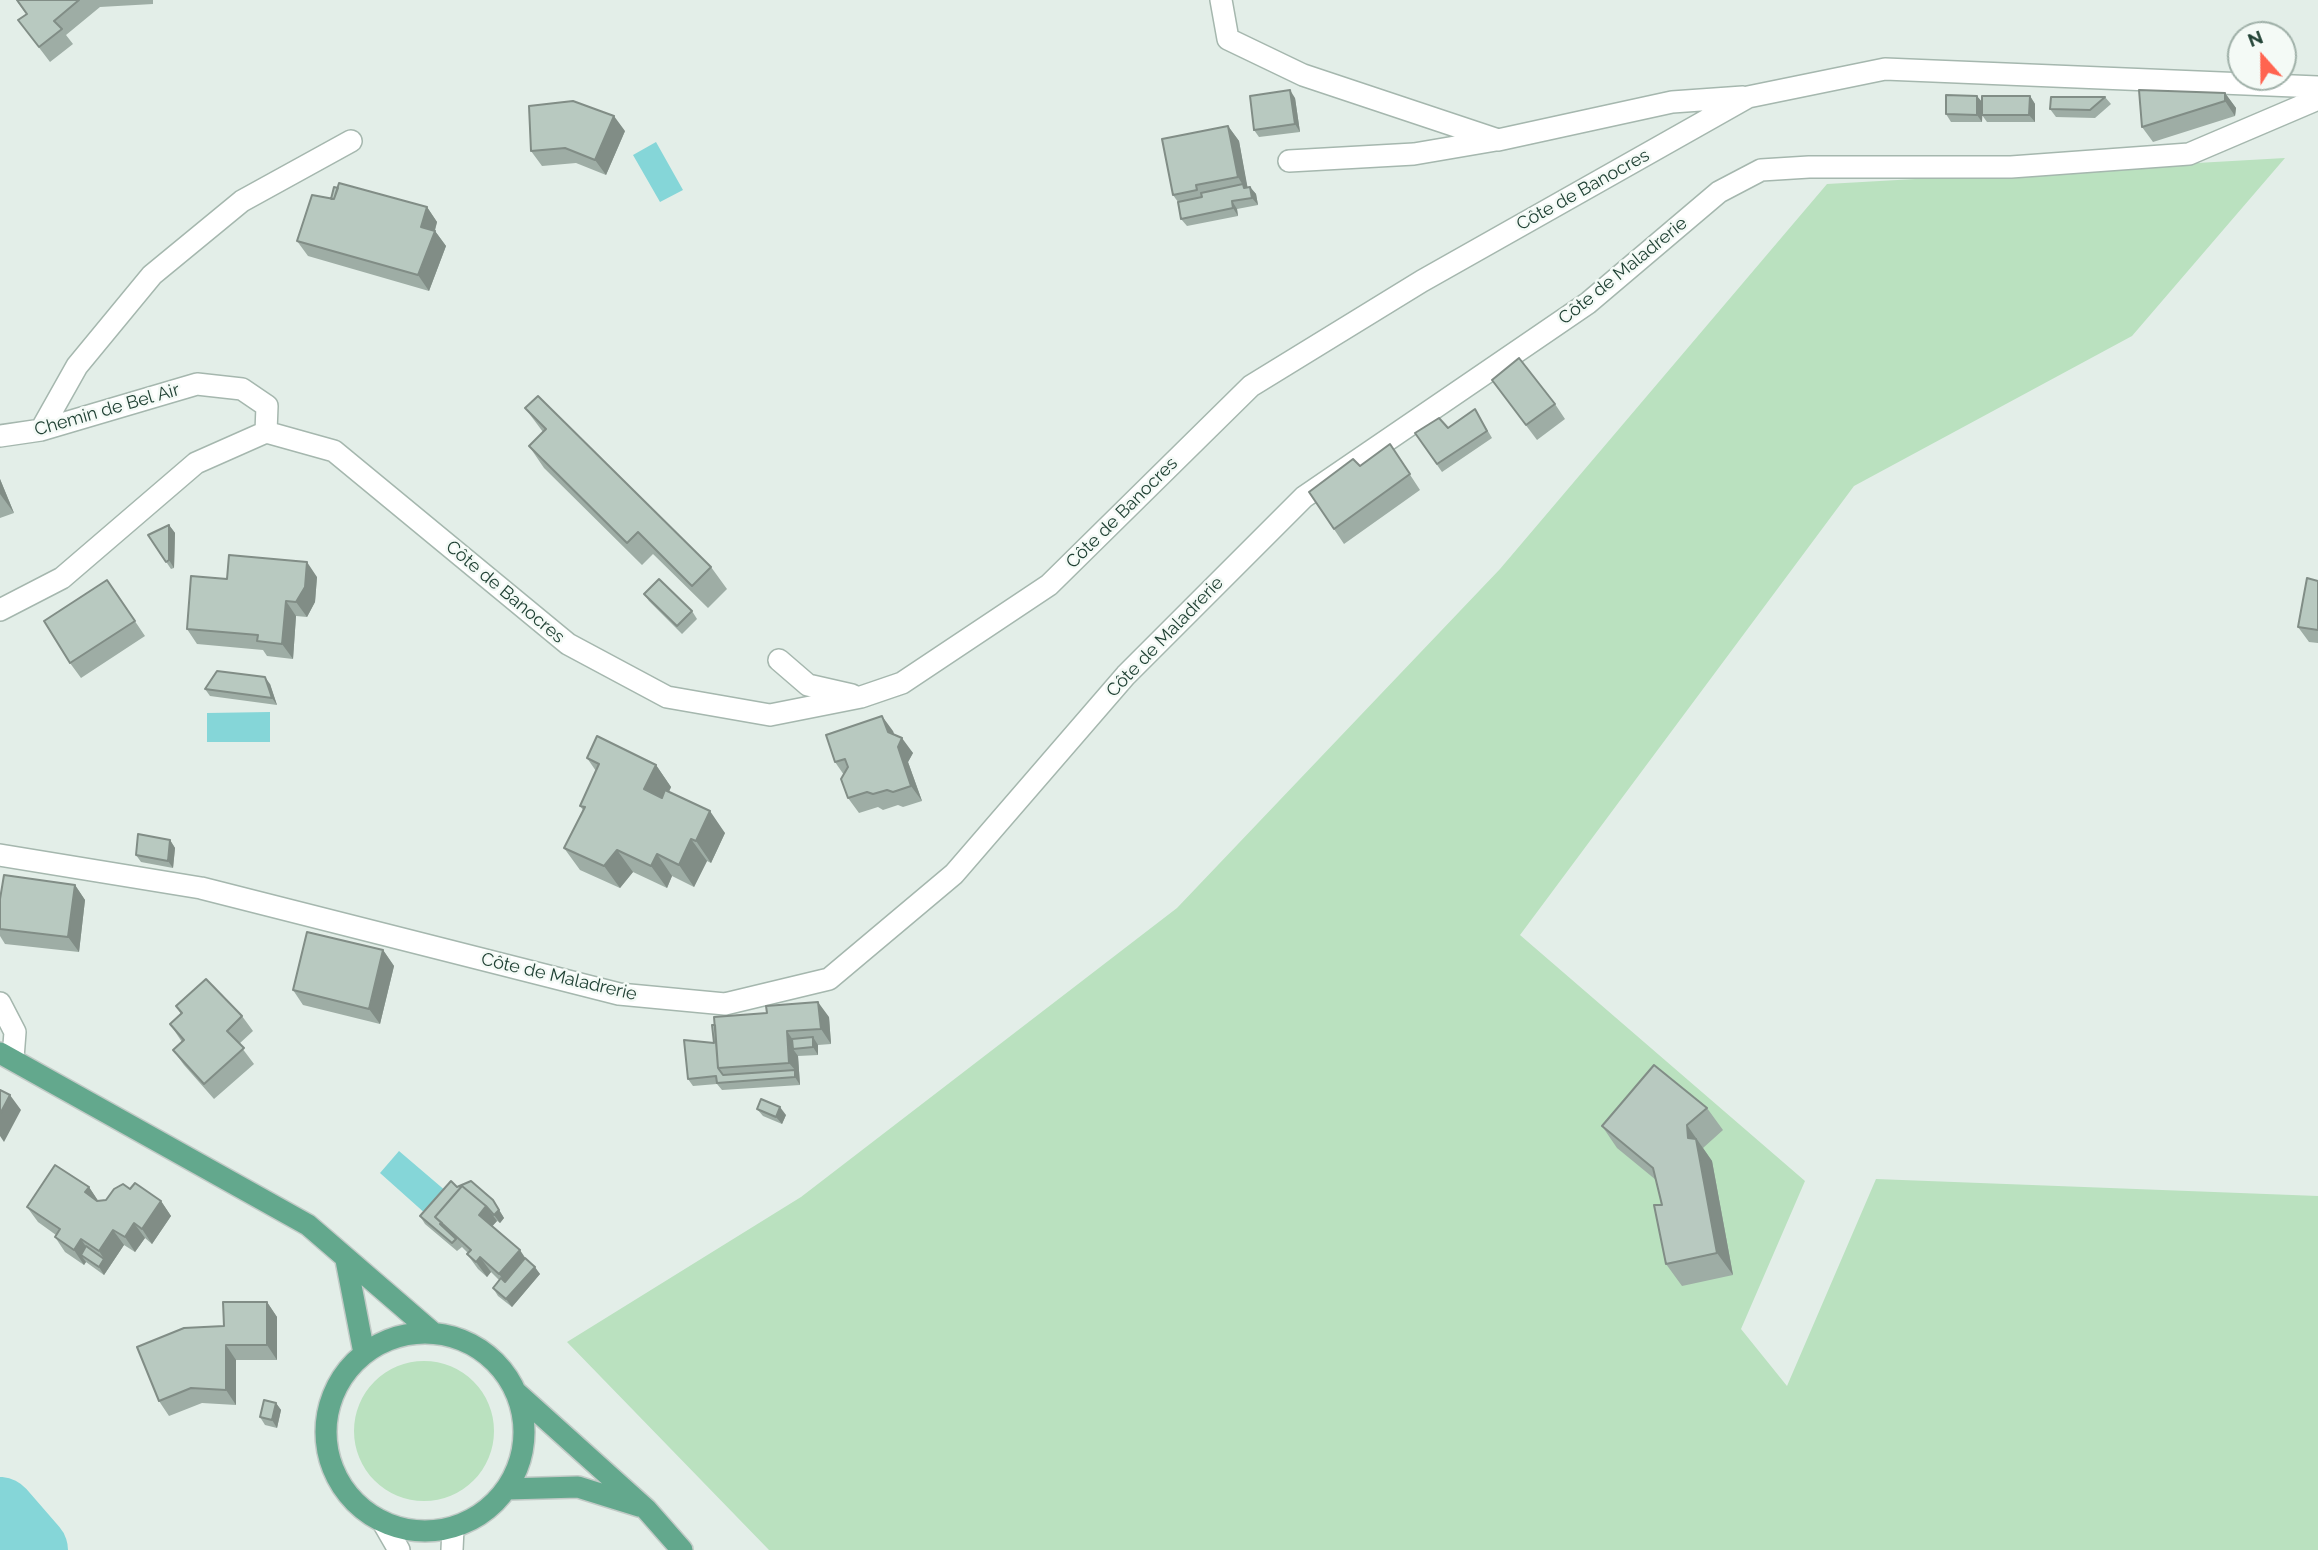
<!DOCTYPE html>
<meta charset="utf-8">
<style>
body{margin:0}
#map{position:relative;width:2318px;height:1550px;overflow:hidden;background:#e3eee8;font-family:Raleway,sans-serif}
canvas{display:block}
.north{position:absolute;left:2227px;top:21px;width:70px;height:70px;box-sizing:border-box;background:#f4faf6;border:2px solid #9fb0a8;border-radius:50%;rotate:339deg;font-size:19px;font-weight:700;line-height:28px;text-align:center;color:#204134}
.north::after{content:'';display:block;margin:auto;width:24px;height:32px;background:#ff6450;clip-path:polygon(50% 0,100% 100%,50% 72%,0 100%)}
</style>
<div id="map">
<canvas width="2318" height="1550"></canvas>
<div class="north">N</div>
</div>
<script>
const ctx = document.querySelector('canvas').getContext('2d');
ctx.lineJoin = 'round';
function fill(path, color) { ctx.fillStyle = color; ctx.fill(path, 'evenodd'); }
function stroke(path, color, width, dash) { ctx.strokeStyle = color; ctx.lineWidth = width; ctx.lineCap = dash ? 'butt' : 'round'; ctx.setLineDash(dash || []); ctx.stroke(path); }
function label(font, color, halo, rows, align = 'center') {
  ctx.font = font + ' Raleway,sans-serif'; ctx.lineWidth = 5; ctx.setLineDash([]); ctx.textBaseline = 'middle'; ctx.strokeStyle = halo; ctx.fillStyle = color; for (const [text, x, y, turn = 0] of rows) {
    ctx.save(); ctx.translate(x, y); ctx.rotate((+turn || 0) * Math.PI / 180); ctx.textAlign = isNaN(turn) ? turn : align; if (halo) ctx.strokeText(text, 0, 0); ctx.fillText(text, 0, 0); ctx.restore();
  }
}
const green = new Path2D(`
 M2285,158l-153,178 -278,150 -334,449 285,246 -64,148 46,57 89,-207 442,17v354h-1549l-202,-208 234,-145 376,-289 323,-339 327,-385z
 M354 1431a70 70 0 1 1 140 0a70 70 0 1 1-140 0Z`);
const water = new Path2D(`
 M656,142l27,48 -23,12 -27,-47z
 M270,712v30h-63v-29z
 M399,1151l48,41 -20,23 -47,-42z`);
const river = new Path2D(`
 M0,1512l33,38`);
const minor = new Path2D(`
 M1221,0l7,39 75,36 195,65 174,-38 71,-5
 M1289,161l125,-7 82,-14
 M41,430l36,-64 75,-91 90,-74 109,-60
 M0,436l41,-6 156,-46 45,5 25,17 -1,26
 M0,610l62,-32 134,-115 70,-31 68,19 234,193 99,53 103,18 91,-18 41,-14 147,-98 202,-199 171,-105 326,-184 137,-28 433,18
 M779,660l29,25 44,10
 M0,855l201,33 418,106 106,10 104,-25 125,-105 172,-199 178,-178 284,-194 131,-111 42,-22 48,-3h202l178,-13 129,-55
 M0,1003l15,29 -2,26
 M384,1524l15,26
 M452,1550l1,-22`);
const major = new Path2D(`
 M0,1053l308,172 124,107
 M346,1260l18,93
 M326 1432a99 99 0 1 1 198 0a99 99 0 1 1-198 0Z
 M517,1393l129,116 36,41
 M507,1489l71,-2 61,19`);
const wall = new Path2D(`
 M16,0h137v4l-53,3 -34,28 7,9 -23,18 -32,-42 8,-6z
 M2225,93l11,15 -1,8 -82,26 -11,-15z
 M2030,96l5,8v18h-48l-5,-7v7h-31l-5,-8 36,-11z
 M2105,97l6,7 -16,14 -39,-1 -6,-8z
 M1295,98l5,34 -41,5 -5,-7z
 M1228,126l11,15 8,46h3l6,7 2,11 -21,4 1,7 -51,10 -6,-7 -3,-17 -5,-7z
 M625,131l-19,44 -30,-12 -34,3 -11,-15z
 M331,199l96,8 10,15 -2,9 11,15 -17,45 -121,-35 -11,-15z
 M1492,380l63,24 10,15 -28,21z
 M525,408l186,159 16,22 -19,19 -55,-54 -11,11 -98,-97 -15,-22 14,-14z
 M1475,409l17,29 -50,34 -27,-39 33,-5z
 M1390,444l30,46 -76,54 -35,-52 51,-26z
 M0,479l14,34 -14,5z
 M169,525l6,8 -1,35 -3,1 -23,-34z
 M317,577l-2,25 -8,15 -11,-1 -3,43 -26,-3 -4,-6 -66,-6 -10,-15 40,-50z
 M107,580l38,56 -64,42 -11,-15z
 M2318,581v62l-9,-1 -11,-15z
 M644,594l48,17 5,8 -15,15 -33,-33z
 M270,684l7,21 -67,-9 -5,-7z
 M893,731l1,4 19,18 -5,9 14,39 -19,6 -5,-2 -15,5 -5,-3 -19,6 -11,-15 -4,-23 -9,-13z
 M587,758l69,7 15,22 -2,5 56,41 -14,30 -4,-2 -13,26 -22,-11 -5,12 -34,-16 -13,16 -40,-18 -16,-22 19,-38 -3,-4 16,-35z
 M170,840l5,8 -2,20 -32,-6 -5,-7z
 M75,885l10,15 -6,52 -74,-8 -5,-8v-37z
 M383,950l11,16 -14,58 -77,-19 -10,-15z
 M176,1006l66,10 11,15 -14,13 15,20 -40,35 -30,-34 -11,-15 9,-8 -12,-18 11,-10z
 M829,1017l2,27 -13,1v10l-20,1 2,29 -78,5 -5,-6 -24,2 -5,-7 26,-36z
 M1707,1108l16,22 -20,18 9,13 21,114 -51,11 -16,-22 -4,-59 -6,-25 -39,-32 -15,-22z
 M757,1109l29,6 -4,9 -19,-8z
 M89,1187l9,14 8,-1 24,-11 31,12 10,15 -19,28 -7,-6 -10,14 -11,-7 -20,30 -18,-13 -2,3 -19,-13 -10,-15 1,-2 -18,-13 -11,-15z
 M457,1187l41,21 6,10 -4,5 -4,-3 1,1 -5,5 33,32 15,16 -28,33 -14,-11 -5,-8 6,-8 -8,-8 -4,5 -9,-8 -11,-15 1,-1 -6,-6 -5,4 -32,-27 -5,-8z
 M267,1302l10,15v43h-41v45l-34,-2 -33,13 -10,-15 65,-75z
 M276,1403l5,7 -4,18 -12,-3 -5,-8z`);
const shadedWall = new Path2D(`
 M1290,90l5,8 5,34 -5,-8z
 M2225,93l11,15 -1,8 -10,-15z
 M1977,96l6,7 -1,19 -5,-7z
 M2030,96l5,8v18l-6,-7z
 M614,116l11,15 -19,44 -11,-15z
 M1228,126l11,15 10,54 -11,-18z
 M1250,187l6,7 2,11 -6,-7z
 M1232,201l5,8 1,7 -5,-8z
 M427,207l10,15 -4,14 2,-5 11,15 -17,45 -11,-16 3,-48z
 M0,479l14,34 -14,-19z
 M169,525l6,8 -1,35 -5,-8z
 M307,562l10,15 -2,25 -8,15 -11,-15z
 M286,601l10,15 -3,43 -11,-15z
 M265,677l5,7 7,21 -5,-7z
 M882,716l11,15 5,15 4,-8 11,15 -5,9 14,39 -11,-15 -23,-54z
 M656,765l15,22 -12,25 -15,-23z
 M710,811l15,22 -14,30 -15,-22z
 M691,839l16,22 -13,26 -15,-22z
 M170,840l5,8 -2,20 -5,-7z
 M617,850l16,22 -13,16 -16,-22z
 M657,854l15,22 -5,12 -16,-22z
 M75,885l10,15 -6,52 -11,-15z
 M383,950l11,16 -14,58 -11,-15z
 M818,1002l11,15 2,27 -10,-15z
 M787,1031l10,15 -4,3 5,7 2,29 -5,-8v-7l-6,-7z
 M813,1037l5,8v10l-5,-8z
 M10,1095l11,15 -17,32 -4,-6v-22z
 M780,1107l6,8 -4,9 -6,-7z
 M1687,1125l25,36 21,114 -16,-22 -29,-115z
 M89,1187l10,15 -14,-10z
 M493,1200l11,18 -4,5 -6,-8z
 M161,1201l10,15 -19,28 -10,-15z
 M486,1206l11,15 -8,9 -10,-15z
 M134,1223l11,15 -10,14 -10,-15z
 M113,1230l11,15 -20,30 -5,-8 5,-8 -5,-8z
 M81,1239l10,15 -10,1 5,7 -2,3 -10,-15z
 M520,1250l10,15 -20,24 -11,-15z
 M480,1257l11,15 -4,5 -11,-15z
 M535,1267l5,7 -28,33 -6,-8z
 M267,1302l10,15v43l-10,-15z
 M226,1345l10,15v45l-10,-15z
 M276,1403l5,7 -4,18 -5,-8z`);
const building = new Path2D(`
 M17,0h62l-25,21 8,8 -23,18 -21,-27 9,-6z
 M1290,90l5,34 -41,6 -4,-34z
 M2139,90l86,3v8l-83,26z
 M1946,95l31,1v19l-31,-1z
 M1982,96h48l-1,19h-47z
 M2051,97h54l-15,13 -40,-1z
 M573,101l41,15 -19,44 -30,-12 -34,3 -2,-45z
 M1228,126l10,51 -42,8 1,5 -24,5 -11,-56z
 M339,183l88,24 -6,20 14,4 -17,44 -121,-34 15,-46 22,4z
 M1243,184l1,4 6,-1 2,11 -20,3 1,7 -52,11 -3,-17 24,-5 -1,-4z
 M334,187l4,1 -4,11h-3z
 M1519,358l36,46 -29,21 -34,-45z
 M538,396l173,171 -19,19 -54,-54 -11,11 -98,-97 17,-17 -21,-21z
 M1475,409l12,22 -50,33 -22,-31 24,-15 9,10z
 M1390,444l20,30 -76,55 -25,-37 44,-33 7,7z
 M169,525v35l-3,2 -18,-27z
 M229,555l78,7 -2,25 -9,15 -10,-1 -4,43 -25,-3 1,-6 -71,-6 4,-53 36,3z
 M2307,578l11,3v49l-20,-3z
 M659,579l33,32 -15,15 -33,-32z
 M107,580l28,41 -65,42 -26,-42z
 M217,671l48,6 7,21 -67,-9z
 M882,716l6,16 14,6 -4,9 13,39 -18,6 -6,-2 -14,4 -6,-2 -19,6 -7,-19 7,-12 -3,-8 -10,3 -9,-27z
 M597,736l59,29 -12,24 18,9 3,-8 45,21 -14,30 -5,-2 -12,26 -22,-11 -6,12 -34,-16 -13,16 -40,-18 21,-41 -5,-1 19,-42 -12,-6z
 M138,834l32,6 -2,21 -32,-6z
 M4,875l71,10 -7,52 -68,-8v-30z
 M307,932l76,18 -14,59 -76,-19z
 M206,979l36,37 -15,15 17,17 -40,36 -31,-34 11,-10 -14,-16 12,-11 -6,-7z
 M818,1002l3,27 -34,2 2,32 -71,5 -4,-51 53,-4 -1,-7z
 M712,1025h3l3,43 5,7 72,-5v7l-78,6 -1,-7 -28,3 -4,-39 30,3z
 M813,1037v10l-20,2 -1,-10z
 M1654,1065l53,43 -20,17 1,13 8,1 21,114 -51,11 -12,-59h8l-9,-37 -51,-42z
 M0,1090l10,5 -10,19z
 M761,1099l19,8 -4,10 -19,-8z
 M55,1165l34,22 -4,5 12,9 9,-1 8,-11 9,-5 7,5 5,-6 26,18 -19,28 -8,-6 -9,14 -12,-7 -14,21 -18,-12 -7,11 -19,-13 5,-8 -33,-22z
 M451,1181l6,6 14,-6 22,19 6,10 -5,5 -8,-9 -24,-20 -27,31 7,6 -2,1 16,15 -4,4 -32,-27z
 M462,1186l24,20 -7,9 41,35 -21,24 -19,-17 -4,5 -9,-8 4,-4 -36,-33z
 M86,1246l18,13 -5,8 -18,-12z
 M525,1258l10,9 -29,32 -13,-11 8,-10 4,4z
 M223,1302h44v43h-41v45l-35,-2 -32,13 -22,-54 47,-19 40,-2z
 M264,1400l12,3 -4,17 -12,-3z`);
const streetNames = [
 ["Côte de Banocres",1583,190,-29],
 ["Côte de Maladrerie",1623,271,-39],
 ["Chemin de Bel Air",107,410,-16],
 ["Côte de Banocres",1122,513,-45],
 ["Côte de Banocres",505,592,40],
 ["Côte de Maladrerie",1165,637,-46],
 ["Côte de Maladrerie",559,977,13]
];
fill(green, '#bae1bf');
fill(water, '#85d6d8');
stroke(river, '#85d6d8', 70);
stroke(minor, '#a5b7ae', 24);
stroke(major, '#c1cac6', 24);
stroke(minor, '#fff', 21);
stroke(major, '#63a88d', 21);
fill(wall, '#9eada5');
fill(shadedWall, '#818d86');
fill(building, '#b8c9c0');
stroke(building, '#818d86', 2);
label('18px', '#204134', '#f4faf6', streetNames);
</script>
